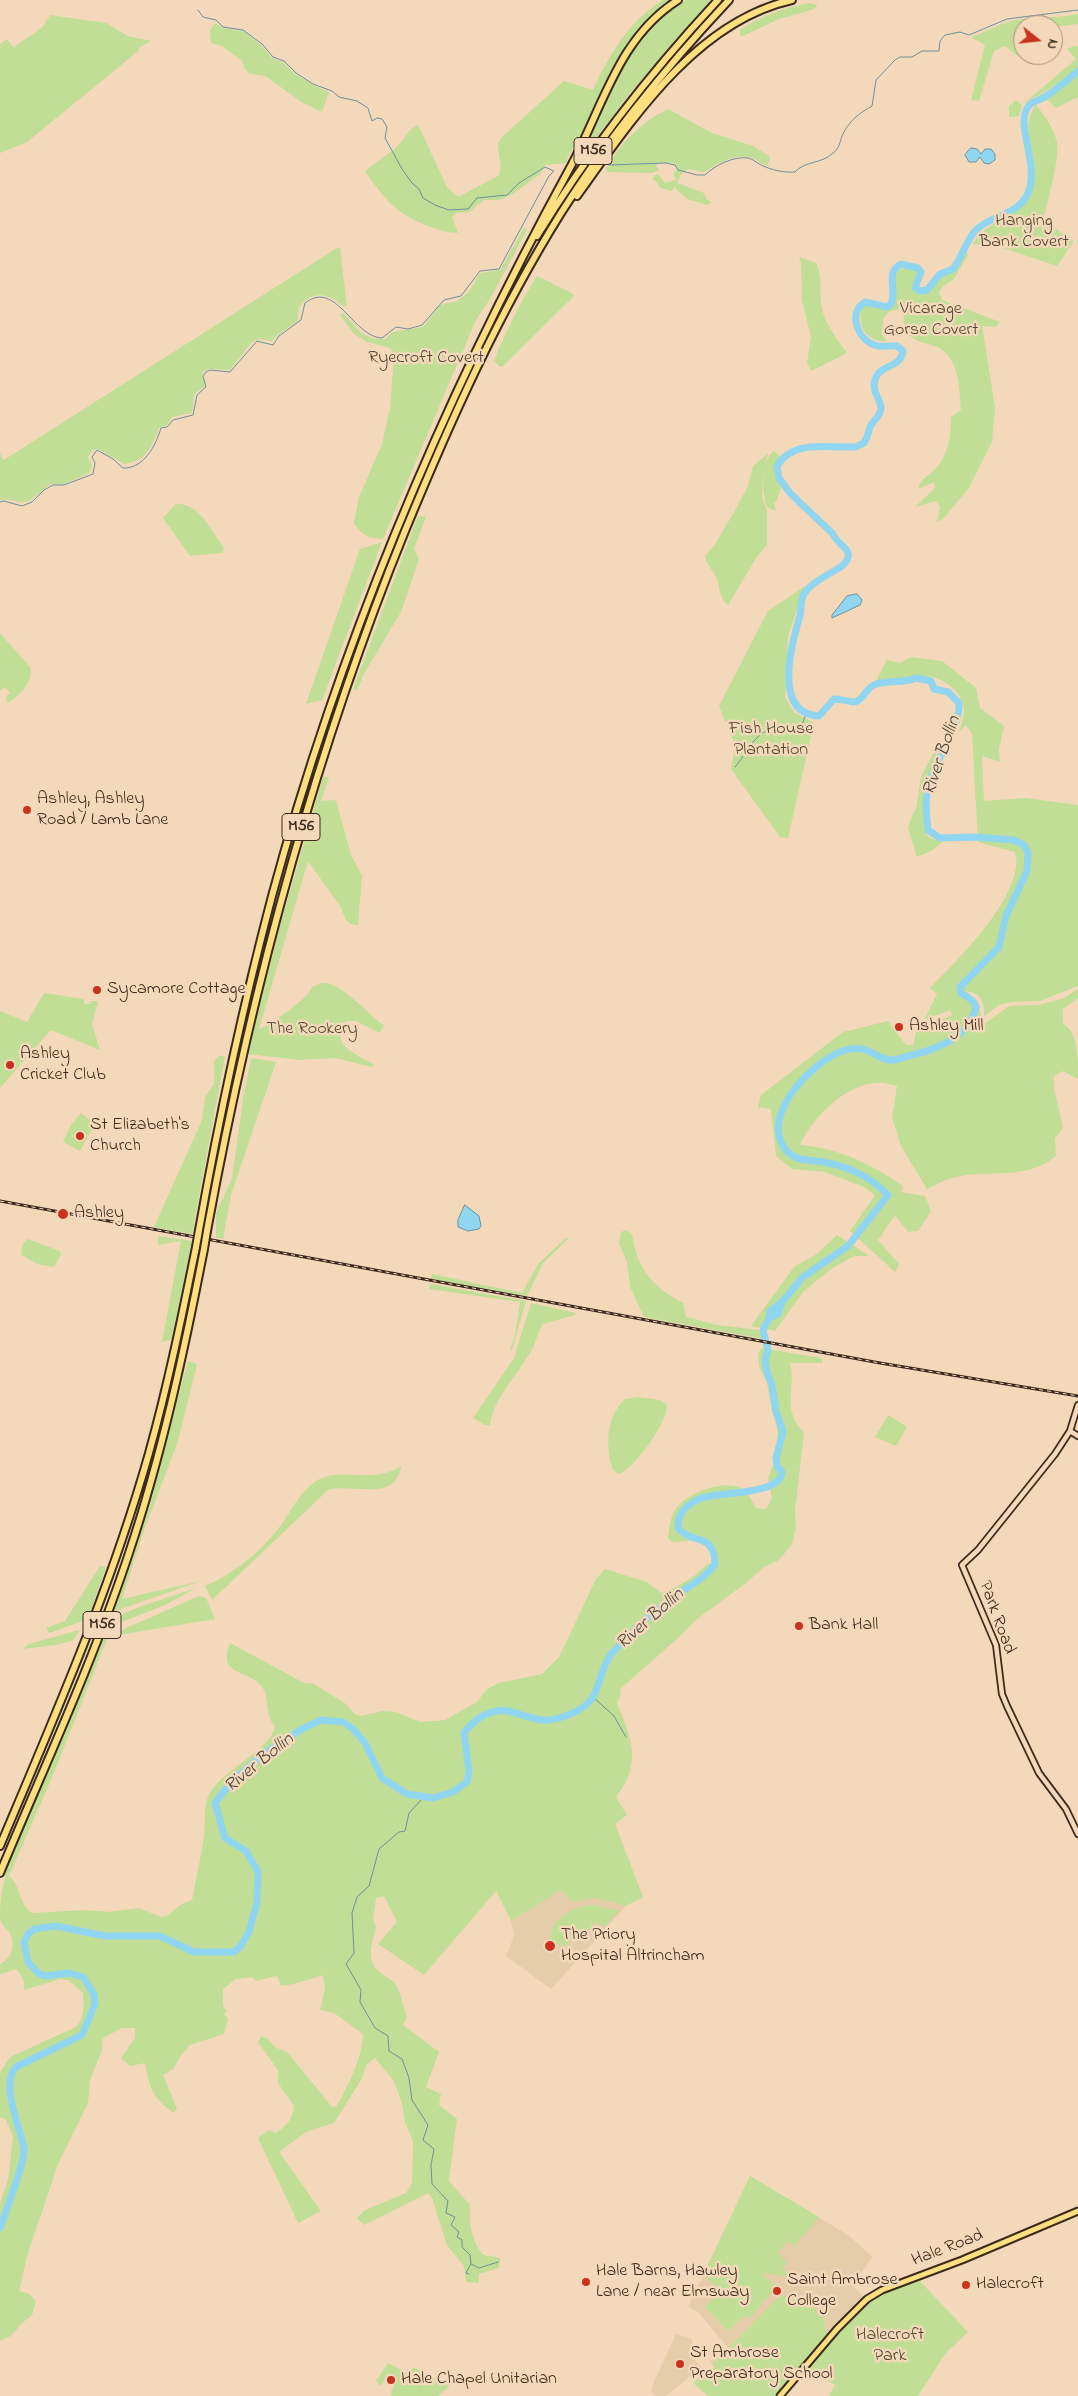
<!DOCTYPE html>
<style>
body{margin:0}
#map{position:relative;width:1078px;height:2396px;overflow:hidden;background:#f3d8ba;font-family:"Indie Flower",sans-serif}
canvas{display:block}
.north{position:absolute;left:1013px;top:15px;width:50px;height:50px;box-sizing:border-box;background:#f3d8ba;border:1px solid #a9927c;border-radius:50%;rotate:106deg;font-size:14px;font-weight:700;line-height:20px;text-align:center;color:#3b2a1e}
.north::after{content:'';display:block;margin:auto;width:18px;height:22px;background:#c8321e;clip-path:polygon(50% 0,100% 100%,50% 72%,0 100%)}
</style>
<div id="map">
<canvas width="1078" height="2396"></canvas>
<div class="north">N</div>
</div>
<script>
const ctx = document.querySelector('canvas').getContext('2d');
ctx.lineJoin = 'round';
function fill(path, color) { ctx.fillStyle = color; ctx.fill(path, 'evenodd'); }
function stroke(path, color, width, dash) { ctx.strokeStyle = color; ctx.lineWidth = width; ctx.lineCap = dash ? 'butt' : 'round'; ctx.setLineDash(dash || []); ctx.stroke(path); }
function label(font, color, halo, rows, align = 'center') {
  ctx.font = font + ' "Indie Flower",sans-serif'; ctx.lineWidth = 5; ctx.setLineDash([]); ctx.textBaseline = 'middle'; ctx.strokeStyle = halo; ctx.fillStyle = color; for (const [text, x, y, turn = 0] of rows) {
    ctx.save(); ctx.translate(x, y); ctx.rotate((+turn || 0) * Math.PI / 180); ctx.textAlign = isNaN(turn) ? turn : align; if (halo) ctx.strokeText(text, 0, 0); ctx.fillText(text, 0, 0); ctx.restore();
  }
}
const built = new Path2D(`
 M561,1889l11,13 24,-4 30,8 -75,83 -45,-33 8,-20 -3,-15z
 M750,2176l98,59 25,22 -21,28 11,11 -88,100h-56l-17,-20 12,-9 -4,-5 17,-15 -28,-34 -11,-6z
 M676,2334l16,5 1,6 -4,7 12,16 -35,28h-11l-4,-4 2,-8z`);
const green = new Path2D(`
 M663,0h6c-44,34 -58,75 -81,123 -7,14 -18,26 -22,40l-21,2 -5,9 -30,22 -12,4h-14l-15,12 -13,1 -4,4 6,16c-10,0 -18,-3 -27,-6 -34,-12 -46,-27 -66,-56l32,-24 14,-18 7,-4 29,62 11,10 40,-21c8,-11 -5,-26 3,-38l63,-57 29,9c15,-34 37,-70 70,-90z
 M686,0h25l-81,93 -55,73c30,-56 49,-137 111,-166z
 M809,3l9,2 -6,5 -33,9 -36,17 -3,-1v-5c22,-15 44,-22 69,-27z
 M1078,14v10l-25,3v-2h-30v30h8l-12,2 -14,-11 -11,5 -15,50 -8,-1 14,-55 -14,-8c12,-4 28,-13 40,-16 22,-5 45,-2 67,-7z
 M50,15l56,8 22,13 23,5 -11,6 -3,5 -110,90 -27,11v-109l7,-5 7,9c15,-14 27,-14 36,-33z
 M215,23l8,5 20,3 18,14 11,13 11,4 12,12 18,11 16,7 -7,20 -22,-11 -33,-24 -18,-4 -4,-4 -3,-8 -20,-15 -11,-3 -1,-13z
 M1074,46h4v21l-17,15 -39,23 -3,11 -10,1v-11l7,-6 6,5 54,-46 -9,-10z
 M1078,75v22l-22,11 -10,-9z
 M1036,105c9,11 18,23 21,38 3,15 -10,61 -14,78l31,20 -17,25 -63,-21 -21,-1c15,-28 49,-24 59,-53 9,-28 -15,-63 4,-86z
 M668,109l44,24 41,13 16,10 1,3 -3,7c-6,-2 -11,-7 -18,-9 -15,-3 -33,7 -45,15l-16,-3 -7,5 -4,9 27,10 2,6 6,3 -5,3 -20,-6 -13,-12 -2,4 -12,-3 -3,-6 -5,-3 3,-4h4l6,8 11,-3 -3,-6 5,-6 -4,-5h-16l-2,3 3,4 -8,3 -44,-1 -1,-3c13,-25 37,-48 62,-60z
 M524,228l3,2 -37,69 -14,21 -93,219c-14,-1 -21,-3 -29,-16l5,-26 23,-53 8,-35 4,-55 -4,-6 -23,-6 -13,-8 -14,-19 3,-2 18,20 13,6h11l8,-7 30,-5 17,-22 17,-4 12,-9 11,-19 20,-3z
 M337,248h3l7,58c-7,0 -8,-4 -13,-7 -13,-7 -30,-4 -35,10 -2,4 -1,8 -1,12l-23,16 -3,4 -13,-2 -7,3 -22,28 -21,-1 -7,3 3,14 -11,8 -2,19 -20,4 -5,8 -7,2c-10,19 -10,33 -36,37l-26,-15 -6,1 -4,7 4,8 -3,8 -25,11h-14c-8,5 -17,18 -26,18 -9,0 -13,-4 -24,-2v-47l3,7 4,-2z
 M966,251l2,4 -15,25 -10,6 -4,6 3,8 58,22 -5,5 -13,-1 13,81 -3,35 -23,46 -26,31 -6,3 3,-15 -4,-6 -21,6 20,-19 -1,-6 -16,7c3,-12 13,-13 20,-23 11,-14 13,-32 13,-49l10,-7c-2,-19 -1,-40 -14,-56 -11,-16 -47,-4 -43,-41l-5,-4 -11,3 -5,7 -1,16 5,6c-23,1 -31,-17 -24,-37 11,-2 20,7 30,1 7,-16 -4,-22 2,-36l17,-1 6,4 -3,19 5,3 8,-2 10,-15 16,-7z
 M799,257l17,6c7,13 3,27 5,42 3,18 16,34 26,48l-36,18 -4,-8 4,-26 -9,-37 -1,-37z
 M537,276l35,17 2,3 -72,71 -3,-1 -5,-5c12,-30 26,-58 43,-85z
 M774,451l7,6c-11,15 -3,14 0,28 0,5 -3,9 -4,15l-3,3 2,8 -9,-4c-5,-15 -7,-45 7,-56z
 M768,453l-5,23 -1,22 5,12v35l-11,13 -28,47c-11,-9 -7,-22 -14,-32 -4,-6 -8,-10 -9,-17l9,-10 20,-34 14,-26 5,-20z
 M176,504c22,-2 35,26 46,41l2,4 -2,4 -32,3 -27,-38z
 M418,516l8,1 -12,32 5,10 -18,53 -36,60 -8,18 -4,-1z
 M382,542l-60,158 -16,4 54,-155z
 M805,586l-17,50 -3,62 9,14 20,11 -26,115 -8,-1 -49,-68 4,-24 -16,-39 49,-95z
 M0,633l30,34c5,13 -12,31 -23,36l-1,-6 4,-4 -5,-6 -5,4z
 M911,657l31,4 34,27 4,20 24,18 -5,23 1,13 -18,-6 2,45 42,-3 52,7v181l-38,15 -28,1 -13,3 -15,11c2,-13 -4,-24 -19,-25l13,10 5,24 26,-19 30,-1 25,-7 14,-9v9l-15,11v15c15,7 15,35 15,55l-15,-8 -9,5v13l9,38 -8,12 1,17c-31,26 -69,12 -104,22 -9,2 -17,8 -25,11l-26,-43 -9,-29 5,-31c-6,-1 -13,-4 -19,-3 -32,0 -66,35 -78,62 39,3 71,19 103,41l-2,6 24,4 6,15 -13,20 -10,1 -13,-17 -17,25 21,24 -4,8 -45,-41 25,-36 -11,-8 -39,-15 -33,-3 -16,-13 -5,-47 -13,-2 3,-12 82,-63 45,-11 18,24h7l4,-17 36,-13 -3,-5 -26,10 13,-26 -7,-6c27,-27 97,-96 85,-136l-37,-10 -6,-108 -6,-9 -7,7c2,-8 7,-19 4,-28 -7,-22 -36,-35 -56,-24l-10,-1 -21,2 11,-21 13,3z
 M936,748l3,3c-3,8 -8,17 -11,26 -4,12 -8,48 0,59 4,4 10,4 15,5l-10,9 -16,7 -9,-29 2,-8 6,-11 5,-32z
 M323,777h6l-8,24 15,-1 15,55 11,21 -4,49 -7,-1 -5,-4 -6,-14 -32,-45 -49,168c11,-4 50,-31 53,-42 3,-1 8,-4 11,-4 18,-2 46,33 61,42l-4,8 -24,-12h-10c-18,22 9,33 27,43l-1,3 -37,-9 -36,2 -51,-6 30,-121z
 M44,993l39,6 2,5h5l2,-3h6l-6,23 8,26 -49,-20 -51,58v-77l27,11z
 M219,1056h6l-33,178 -38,-7 48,-107 3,-23 9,-13v-23z
 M251,1058l25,4 -45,133 -8,44 -7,-1v-25l16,-34 11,-80z
 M81,1113l14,11 -15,27 -17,-9 8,-17z
 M626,1230l6,4c5,34 20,53 51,69l3,14 32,8 41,5 4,9 -119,-22 -14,-30 -3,-25 -8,-19 2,-11z
 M837,1235l32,21h-15l-23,13 -28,23 -28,39 -24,-5 43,-59 23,-13z
 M158,1236l34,5 -20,98 -10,3 19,-101 -23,4z
 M566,1238h3l-26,25 -16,33 -96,-17 1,-5 90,19 17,-30z
 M28,1239l32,12 1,3 -7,13 -17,-3 -15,-9c-2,-5 1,-14 6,-16z
 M430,1284l96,17 -14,49h-2l5,-15 5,-33 -91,-13z
 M531,1303l45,10 -1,2 -32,9c-6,10 -8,22 -15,32 -14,23 -34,42 -38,69h-5l-12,-7 41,-60z
 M762,1348l59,10 2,5h-33c7,29 -10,43 14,70l-9,77 1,18 -4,16 -13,16 -15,7 -18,16 -49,36 -20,20 -57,50 1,5 -4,9c14,35 26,60 -1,94l11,18 -12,9 28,73 -17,9 -30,-8 -24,4 -11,-12 -50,31 -15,-30 -72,84 -46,-31 19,-22 -13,-26 -8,2 -3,22 3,7c-3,14 -10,29 0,42 5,6 14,8 19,15 6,8 8,23 12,33l-4,8 36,27 -13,35 15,7 -2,11 18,14 -8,62 21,24c-1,18 1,35 13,50l17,3 -1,10 -20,6v9l-13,-1 -2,-16 -17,-21 -15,-47 -4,-5 -64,32 -7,-7 8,-8 41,-17 6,-10 1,-42 -8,-19 -3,-18 -8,-23 -19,-23 -8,6 -6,16 -27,43 -28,9 -27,20 42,59 -23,12 -40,-85 11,-8 7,3c11,-8 17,-14 18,-27l-16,-23v-13l-20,-28 3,-6 7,3 7,8 13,6 44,54 5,-1c12,-23 25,-46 26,-72l-29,-21 -14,-3 5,-22 -2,-13 -29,9 -13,2 -4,-10 -21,5 -4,-4 -16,2 -13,10v17l4,5 -3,3 4,5 -4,15 -34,11 -8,9 -9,15 -10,6 14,34 -3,4c-22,-16 -24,-24 -29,-50l-15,3 -9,-8 14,-20v-10h-13l-19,10 -1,12 -12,30 -2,23 -30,61 -31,92 -8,35 10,3 7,7 -4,14 -11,9 -10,12 -11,5v-137l8,-25 5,-43 -7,-16 -6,-3v-44l10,-16 66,-30c9,-10 8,-21 7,-34l-15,-13 -8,-1 -36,11v-9l-7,-12 -17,5v-10c12,-6 17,-21 8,-33 -3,-4 -7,-7 -8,-13 0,-14 1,-29 6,-42l-2,-1 106,-255 26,-12 60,-20 -31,17 -51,20 -3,4 -58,146 -44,101c12,9 10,29 23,37l53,-3 24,2 30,-4 22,9 6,-1 13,-11 12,-5c4,-21 9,-43 12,-64 2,-15 -2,-32 7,-45 15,-23 58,-40 64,-64 -11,-14 -5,-30 -13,-40 -13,-19 -45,-9 -32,-44l74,40 10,1 32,20 9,10 6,2 22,-5 12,1 26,10 24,-2 32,-18 10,-13 12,-6 43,-9 17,-17 37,-78 9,-10 42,13 14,11c12,-4 23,-10 33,-17 6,-4 9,-10 16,-13l5,1c0,-30 -22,-24 -43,-22l-4,-4c1,-10 2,-20 8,-29 10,-16 50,-31 66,-20 7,4 10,12 14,19l10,1 6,-11 -4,-19 3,-10 8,-13 -2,-29 -5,-16 -5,-28 -8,-17 -1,-13z
 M188,1361l9,3 -19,77 -35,92 -21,66 79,-18 -89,31 45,-138z
 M638,1397l22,3 6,4c6,13 -32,65 -47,70l-6,-4c-8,-24 -7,-53 12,-71z
 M888,1415l19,12 -11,19 -21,-9z
 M401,1466c-4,37 -49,17 -73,24l-116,110 -7,-14c30,-13 56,-34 76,-61 11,-15 19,-34 35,-44 27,-16 54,5 85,-15z
 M100,1566l6,1 -18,52 -39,14 -3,-5 19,-7z
 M199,1596l7,2 9,21 -97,16 6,-6z
 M79,1630l-5,10 -18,5 -34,4 7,-5z
 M593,1905l26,6 -14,15 -11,-3 -8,10 -10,-1 -9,14 -14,-3 -3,-4c1,-22 25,-33 43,-34z
 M750,2176l69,41 -25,29 -6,-5 -11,12 10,9 -5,6 8,6 -2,3 -24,-4 -1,2 14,12 -26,30 -4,2 -2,-4 -17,16 -23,-24 16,-16 -18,-16z
 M916,2277l52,55 -23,22 -27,42h-89l6,-11 -30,-18 62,-68z
 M781,2295l7,1 29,14v5h7l1,16 3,3 -53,62h-67l-15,-13 21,-16 -2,-3z
 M388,2363l21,11 4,-7 37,19 -12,10h-46l-2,-2 7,-16 -10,-4 -6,12 -5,-5z`);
const water = new Path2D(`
 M971,148l6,1 4,5 4,-5h6l4,5v6l-6,4 -5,-1 -4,-6 -4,5h-7l-4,-7z
 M857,594l5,6 -2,5 -28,13v-3l15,-19z
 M465,1205l14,11 2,10 -2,3 -11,2 -10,-4v-7z`);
const stream = new Path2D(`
 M609,165l57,-2 9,2 3,5 19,5h8c10,-10 29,-19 43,-17 5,1 9,5 13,7 10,5 24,8 34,7 9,-11 27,-8 38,-19 6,-4 7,-11 9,-17 6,-14 17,-23 30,-30l4,-26 19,-20 5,-3h12l10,-6h17l1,-10 5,-6 15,-3 9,3 38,-16 71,-9
 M0,502l4,-1 18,5 10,-4 12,-12 9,-5h11l29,-11 2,-11 -3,-6 5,-7 16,9 10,9c21,1 33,-23 38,-40l6,-1 6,-7 20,-5 4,-20 9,-8 -3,-11 3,-4 4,-2 20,2 27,-31 16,4 6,-9 22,-16 4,-17c31,-24 48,34 77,35l14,-11 12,2 14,-4 22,-25 17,-4 19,-25 19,-2 50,-93 5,-5 -9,-4 -26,16 -12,12 -30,3 -9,11 -19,1 -14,-5 -12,-7 -4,-9 -7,-6 -10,-14 -17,-31 2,-11 -5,-8 -5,-1 -5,3 -4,-13 -11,-7 -18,-4 -7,-6 -19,-7 -17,-11 -12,-12 -11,-4 -11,-13 -19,-14 -20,-3 -7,-7 -13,-3 -5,-7
 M735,767c11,-12 19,-35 38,-38 8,-1 18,1 27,1l6,-16
 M593,1697l21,19 12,21
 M423,1798l-14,15 -4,18 -6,1 -20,17 -10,37 -12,11 -5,16 2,40 -8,11 15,26 -1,12 15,26 13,8 1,15 13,8 7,19 3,22 16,25 -5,15 11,9 -3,16 1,19 16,17 -2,12 9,4 -4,8 8,7 -2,5 5,3v7l8,8 1,9 -5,9 3,1
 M471,2264l8,4 19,-6`);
const river = new Path2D(`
 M769,1318l1,-7 12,-9 21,-25 45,-31 40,-51c-15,-16 -38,-28 -60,-32 -14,-4 -32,0 -42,-13 -27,-33 24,-86 54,-98 28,-12 37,10 54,8 6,-1 12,-4 18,-5 26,-6 58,-18 64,-48l-3,-6 -12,-8 -1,-6 39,-40 7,-31 21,-45 1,-18 -4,-8 -10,-5 -40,-3 -34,1 -12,-8c-2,-15 -3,-32 1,-47 8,-28 31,-51 30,-80l-11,-11 -14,-3 -3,-8 -15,-3c-13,6 -28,1 -42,7 -8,3 -11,17 -21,17 -7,-1 -12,-3 -19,-3l-15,17c-46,-2 -28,-70 -20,-97 3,-7 1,-16 4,-23 6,-13 27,-22 39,-30 17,-16 -5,-20 -9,-32l-43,-41 -11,-15 -2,-12c16,-27 51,-18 78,-19l9,-4c4,-6 4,-12 7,-18 4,-6 10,-10 10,-17 -1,-11 -11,-17 -5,-31 6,-13 25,-9 27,-26l-6,-5c-10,-1 -17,3 -27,-3 -14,-8 -21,-32 -5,-41l22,5 4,-3c7,-15 -7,-31 10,-40l17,4 3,4 -6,16 5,3 7,-1 13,-16 13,-5c9,-11 13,-29 23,-39 16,-16 42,-14 52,-37 12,-28 -13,-67 0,-86 3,-5 8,-6 13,-8 14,-7 25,-18 37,-28
 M0,2228c5,-15 26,-68 24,-80 -4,-20 -24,-65 -8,-81l66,-32 13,-31 -1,-10 -11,-17 -14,-4 -24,3 -7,-3 -10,-11 -4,-20 4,-8 6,-5 22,-3 49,10h55l34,16h40l6,-5 9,-15 8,-30 1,-30 -12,-21 -21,-13 -10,-35 17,-22 34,-29 36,-23 19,-9 22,2 10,7 12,14 17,35 25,16 26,4 20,-6 14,-10 2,-11 -5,-38c4,-7 10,-11 17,-16 25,-15 37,0 61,3 9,1 18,-2 26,-5 39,-15 25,-38 44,-62 18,-21 40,-40 62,-56 14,-11 31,-18 41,-33 -1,-32 -22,-19 -36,-35 -2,-7 0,-13 4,-18 5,-6 12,-11 19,-13 16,-6 79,-3 80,-26l-5,-6 -1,-8 7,-26 -7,-20 -4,-27 -5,-13 -2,-11 3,-11 -5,-20 6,-12 9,-4 4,-12`);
const secondary = new Path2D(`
 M1078,1405l-8,26 -15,23 -77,96 -16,15 34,80 6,49 5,12 32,67 27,36 12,25
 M1070,1431l8,5`);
const primary = new Path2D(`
 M780,2396l57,-67 30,-30 15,-9 80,-30 116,-49`);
const highway = new Path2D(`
 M577,196c54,-75 119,-175 215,-196
 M537,236c52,-85 113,-163 181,-236
 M199,1230c20,-112 44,-224 73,-334 69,-255 172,-498 299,-730 32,-59 47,-128 107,-166
 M207,1231c44,-240 106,-474 198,-700 45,-109 93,-217 156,-318 48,-76 106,-147 168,-213
 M0,1846c54,-128 111,-258 149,-393 19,-68 33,-137 47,-206
 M0,1873c44,-106 93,-211 129,-320 33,-99 55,-201 75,-304`);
const rail = new Path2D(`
 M0,1201l880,162 198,33`);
const highwayBridge = new Path2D(`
 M196,1247l3,-17
 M204,1249l3,-18`);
const markers = [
 [27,810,5,"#c8321e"],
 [97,990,5,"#c8321e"],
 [899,1027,5,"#c8321e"],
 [10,1065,5,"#c8321e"],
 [80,1136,5,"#c8321e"],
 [63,1214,6,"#c8321e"],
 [799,1626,5,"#c8321e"],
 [550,1946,6,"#c8321e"],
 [586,2282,5,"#c8321e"],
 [966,2285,5,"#c8321e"],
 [777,2291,5,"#c8321e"],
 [680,2364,5,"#c8321e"],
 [391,2380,5,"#c8321e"]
];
const shields = [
 [593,151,38],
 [301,827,38],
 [102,1625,38]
];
const shieldNames = [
 ["M56",593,151],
 ["M56",301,827],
 ["M56",102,1625]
];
const parkNames = [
 ["Hanging",1024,222],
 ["Bank Covert",1024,243],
 ["Vicarage",931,310],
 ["Gorse Covert",931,331],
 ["Ryecroft Covert",426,359],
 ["Fish House",771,730],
 ["Plantation",771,751],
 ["The Rookery",312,1030],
 ["Halecroft",890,2336],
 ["Park",890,2357]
];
const poiNames = [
 ["Ashley, Ashley",37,800],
 ["Road / Lamb Lane",37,821],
 ["Sycamore Cottage",107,990],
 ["Ashley Mill",909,1027],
 ["Ashley",20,1055],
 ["Cricket Club",20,1076],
 ["St Elizabeth's",90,1126],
 ["Church",90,1147],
 ["Ashley",74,1214],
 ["Bank Hall",809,1626],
 ["The Priory",561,1936],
 ["Hospital Altrincham",561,1957],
 ["Hale Barns, Hawley",596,2272],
 ["Lane / near Elmsway",596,2293],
 ["Saint Ambrose",787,2281],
 ["College",787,2302],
 ["Halecroft",976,2285],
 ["St Ambrose",690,2354],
 ["Preparatory School",690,2375],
 ["Hale Chapel Unitarian",401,2380]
];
const streetNames = [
 ["Park Road",996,1618,70],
 ["Hale Road",948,2249,-21]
];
const waterNames = [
 ["River Bollin",943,756,-71],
 ["River Bollin",651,1620,-41],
 ["River Bollin",260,1764,-39]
];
fill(built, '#e6cda9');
fill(green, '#c0de96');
fill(water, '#90d6f1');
stroke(water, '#6e919d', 1);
stroke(stream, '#6e919d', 1);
stroke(river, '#90d6f1', 7);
stroke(secondary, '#3b2a1e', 8);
stroke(primary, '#3b2a1e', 9);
stroke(highway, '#3b2a1e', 10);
stroke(secondary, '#f3d8ba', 4.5);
stroke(primary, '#fddf80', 5);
stroke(highway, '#fddf80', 6);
stroke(rail, '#3b2a1e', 3);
stroke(rail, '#f3d8ba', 1, [4]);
stroke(highwayBridge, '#3b2a1e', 10, []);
stroke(highwayBridge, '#fddf80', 6);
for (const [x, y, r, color] of markers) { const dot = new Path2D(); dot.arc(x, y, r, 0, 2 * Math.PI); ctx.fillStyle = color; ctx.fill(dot); stroke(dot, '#f3d8ba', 2); }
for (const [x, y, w] of shields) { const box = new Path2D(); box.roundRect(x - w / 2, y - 13.5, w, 27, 4); ctx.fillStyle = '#f3d8ba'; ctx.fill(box); stroke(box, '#3b2a1e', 1); }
label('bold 16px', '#3b2a1e', null, shieldNames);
label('18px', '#4f4530', '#f3d8ba', parkNames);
label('18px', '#3b2a1e', '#f3d8ba', poiNames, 'left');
label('18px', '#3b2a1e', '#f3d8ba', streetNames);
label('italic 19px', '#48443e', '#f3d8ba', waterNames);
</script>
